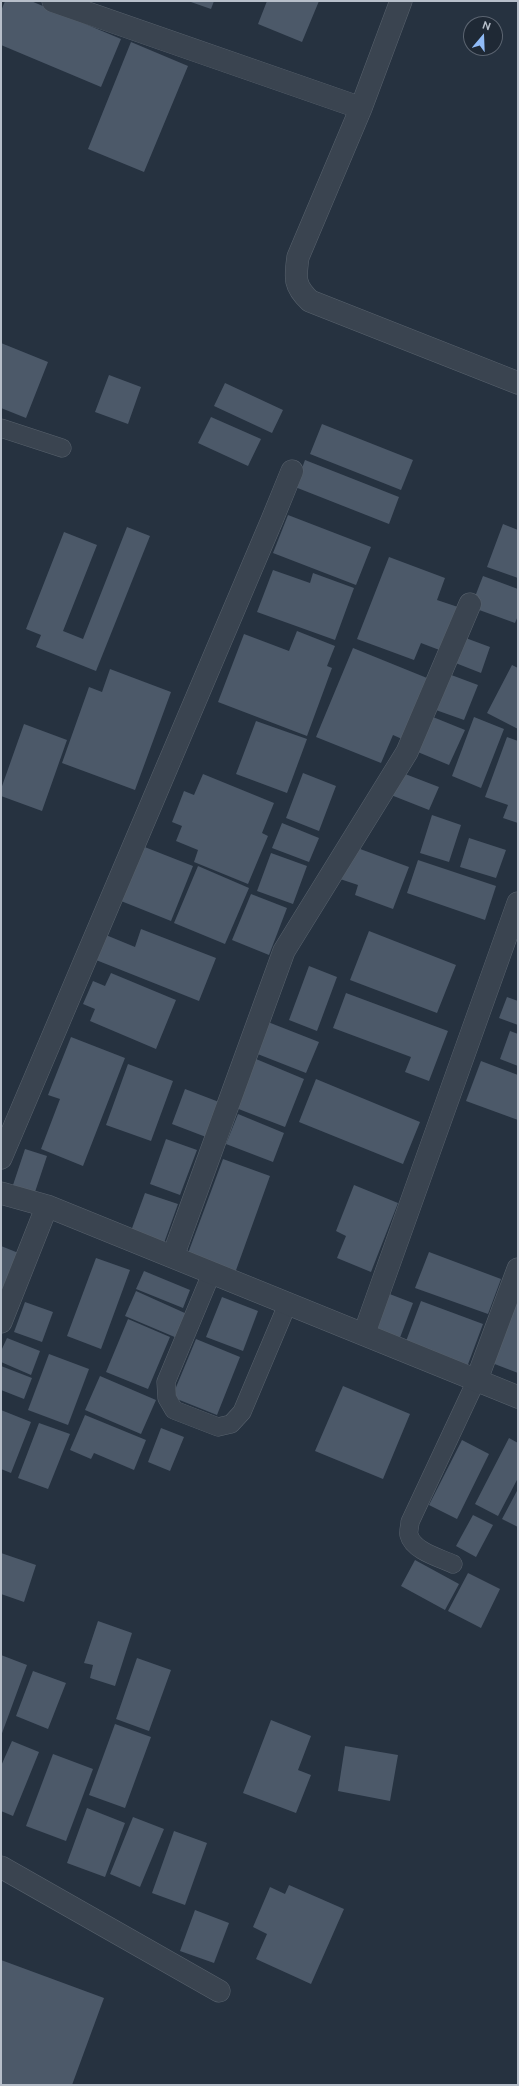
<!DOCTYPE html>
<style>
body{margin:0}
#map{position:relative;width:519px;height:2086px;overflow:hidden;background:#263240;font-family:Ubuntu,sans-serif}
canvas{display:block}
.frame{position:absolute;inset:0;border:2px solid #b7bfca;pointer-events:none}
.north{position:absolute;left:463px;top:16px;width:40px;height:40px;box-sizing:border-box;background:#1f2935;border:1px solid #5c6571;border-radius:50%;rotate:19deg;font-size:11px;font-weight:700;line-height:16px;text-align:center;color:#b7bfca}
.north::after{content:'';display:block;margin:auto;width:14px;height:18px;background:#90bbf6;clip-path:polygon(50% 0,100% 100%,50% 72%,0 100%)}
</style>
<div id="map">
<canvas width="519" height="2086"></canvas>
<div class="frame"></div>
<div class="north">N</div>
</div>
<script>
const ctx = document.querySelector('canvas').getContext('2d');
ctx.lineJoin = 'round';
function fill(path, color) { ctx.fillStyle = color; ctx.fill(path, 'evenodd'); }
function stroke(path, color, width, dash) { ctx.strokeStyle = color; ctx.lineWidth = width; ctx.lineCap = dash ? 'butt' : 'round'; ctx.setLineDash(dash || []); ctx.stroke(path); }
const building = new Path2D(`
 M5,1h26l90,38 -20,48 -100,-42v-34z
 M188,1h26l-3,8z
 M267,1h52l-17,41 -44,-18z
 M131,42l57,24 -44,106 -56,-23z
 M1,343l47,19 -22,56 -25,-10z
 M109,375l32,12 -13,37 -33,-12z
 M225,383l58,27 -11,23 -58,-27z
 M211,417l50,22 -13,27 -50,-23z
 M322,424l91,36 -12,30 -91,-36z
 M305,460l94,37 -10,27 -94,-37z
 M288,515l83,32 -15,38 -83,-32z
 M503,524l15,6v48l-31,-11z
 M127,527l23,9 -54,135 -60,-24 5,-12 -15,-6 38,-97 33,13 -34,86 20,8z
 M389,557l56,21 -8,22 21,7 -16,44 -21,-8 -7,17 -57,-21z
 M273,570l37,13 3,-10 41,15 -19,52 -78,-28z
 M483,576l35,13v27l-3,7 -44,-16z
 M297,631l38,15 -8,20 5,2 -25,68 -89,-34 26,-68 45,17z
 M463,637l27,10 -9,26 -28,-11z
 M353,648l74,30 -25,61 -9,-4 -12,28 -65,-26z
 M512,665l6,3v61l-31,-16z
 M110,669l61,23 -36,98 -73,-27 27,-76 13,5z
 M446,673l32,12 -14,35 -31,-11z
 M428,715l37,15 -16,35 -36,-15z
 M474,717l30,12 -23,59 -29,-12z
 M256,721l51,18 -20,54 -51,-19z
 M24,724l43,16 -25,71 -41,-15v-7z
 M507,737l11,4v82l-15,-5 5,-13 -23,-8z
 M400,772l39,15 -10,23 -38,-15z
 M303,773l33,13 -17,45 -33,-13z
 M203,774l71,29 -12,30 6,3 -20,48 -54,-22 4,-12 -22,-9 6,-15 -10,-4 12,-31 10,4z
 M432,815l29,10 -12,37 -29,-9z
 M282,823l37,15 -10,24 -37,-14z
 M469,838l37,12 -10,28 -36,-11z
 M137,844l56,22 -22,55 -55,-22z
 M352,846l57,21 -16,42 -38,-14 3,-10 -18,-6z
 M271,853l36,13 -14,38 -36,-13z
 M418,860l78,26 -11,34 -78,-27z
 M198,866l51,22 -24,56 -51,-21z
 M251,894l36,14 -18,47 -37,-15z
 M141,929l75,29 -17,43 -108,-43 10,-25 34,14z
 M369,931l87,34 -19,48 -87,-33z
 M309,966l28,11 -20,54 -28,-11z
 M111,973l65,27 -20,49 -66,-28 5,-12 -12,-5 10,-23 12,5z
 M346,993l102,38 -19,50 -24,-9 6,-15 -78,-29z
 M507,997l11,4v24l-19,-7z
 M268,1022l51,20 -13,31 -51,-20z
 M510,1031l8,3v32l-18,-7z
 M71,1037l54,21 -42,108 -42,-17 19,-50 -12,-4z
 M256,1059l48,20 -19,48 -49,-19z
 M481,1061l37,14v45l-52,-19z
 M128,1064l45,17 -22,60 -45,-16z
 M316,1079l104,43 -17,42 -104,-42z
 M185,1089l34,13 -13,35 -34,-13z
 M238,1114l46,19 -11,29 -47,-18z
 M166,1139l31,11 -17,45 -30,-11z
 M25,1149l22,7 -12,36 -22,-7z
 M223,1159l47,17 -35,97 -48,-17z
 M354,1185l44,18 -27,69 -34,-14 9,-22 -10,-5z
 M145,1193l33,11 -14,39 -33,-12z
 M1,1246l20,8 -20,51z
 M429,1252l72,27 -13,35 -73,-26z
 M96,1258l34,12 -29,79 -34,-13z
 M144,1271l46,19 -7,18 -47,-19z
 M136,1291l51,23 -10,24 -52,-22z
 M387,1293l26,10 -15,40 -26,-10z
 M518,1296v77l-26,-10z
 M222,1297l36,14 -15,40 -37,-14z
 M421,1301l62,23 -16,43 -62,-23z
 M25,1302l28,10 -11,30 -28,-10z
 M128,1319l42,18 -22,52 -42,-17z
 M7,1338l33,13 -9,24 -30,-13v-11z
 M196,1339l44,18 -23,58 -45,-18z
 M49,1354l40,15 -21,56 -40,-15z
 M1,1366l31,12 -8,21 -23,-9z
 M100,1376l56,24 -15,34 -56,-24z
 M343,1386l67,28 -27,65 -68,-28z
 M1,1410l30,12 -20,51 -10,-4z
 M85,1415l61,25 -12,30 -40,-17 -3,6 -21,-9z
 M39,1423l31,11 -22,55 -30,-11z
 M161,1428l23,9 -14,34 -22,-9z
 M509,1438l9,5v35l-20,38 -23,-12z
 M462,1440l27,14 -32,65 -28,-14z
 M518,1489v38l-16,-8z
 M473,1515l20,10 -17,32 -20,-11z
 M1,1553l35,12 -12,37 -23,-8z
 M415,1560l44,24 -14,26 -44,-24z
 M468,1573l32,16 -19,39 -33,-17z
 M98,1621l34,12 -17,53 -25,-8 3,-13 -9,-2z
 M1,1655l26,10 -26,71z
 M137,1658l34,12 -22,61 -33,-12z
 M33,1671l33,12 -18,46 -32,-13z
 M271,1720l40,16 -13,34 13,5 -15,38 -53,-20z
 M115,1724l36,13 -26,71 -36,-13z
 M12,1741l27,11 -26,64 -12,-5v-45z
 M345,1746l53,9 -8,46 -52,-10z
 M53,1754l40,15 -27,72 -40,-15z
 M87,1808l38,15 -20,54 -38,-14z
 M133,1817l31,12 -24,58 -30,-13z
 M174,1831l33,12 -22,62 -33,-12z
 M289,1885l55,24 -33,75 -55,-25 11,-25 -14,-7 17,-40 15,7z
 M195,1910l34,13 -15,40 -34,-12z
 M1,1960l103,38 -32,87h-71z`);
const lane = new Path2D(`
 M1,428l61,20
 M212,1272l-46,110 1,16 7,12 44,17 13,-3 11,-12 46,-109
 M453,1564c-13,-6 -40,-13 -44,-29 -1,-4 1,-9 1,-13l67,-143`);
const street = new Path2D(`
 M53,1l308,107
 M401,1l-40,107 -63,149c-3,21 -4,29 12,44l208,82
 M1,1158l271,-638 20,-49
 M1,1193l46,13 471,191
 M173,1256l111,-305 123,-199 63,-148
 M1,1322l46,-116
 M364,1334l154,-431
 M477,1379l41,-110
 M1,1867l218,124`);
fill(building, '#4c5969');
stroke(lane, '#58626d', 19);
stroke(street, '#58626d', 23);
stroke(lane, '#3a4450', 18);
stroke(street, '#3a4450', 22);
</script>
